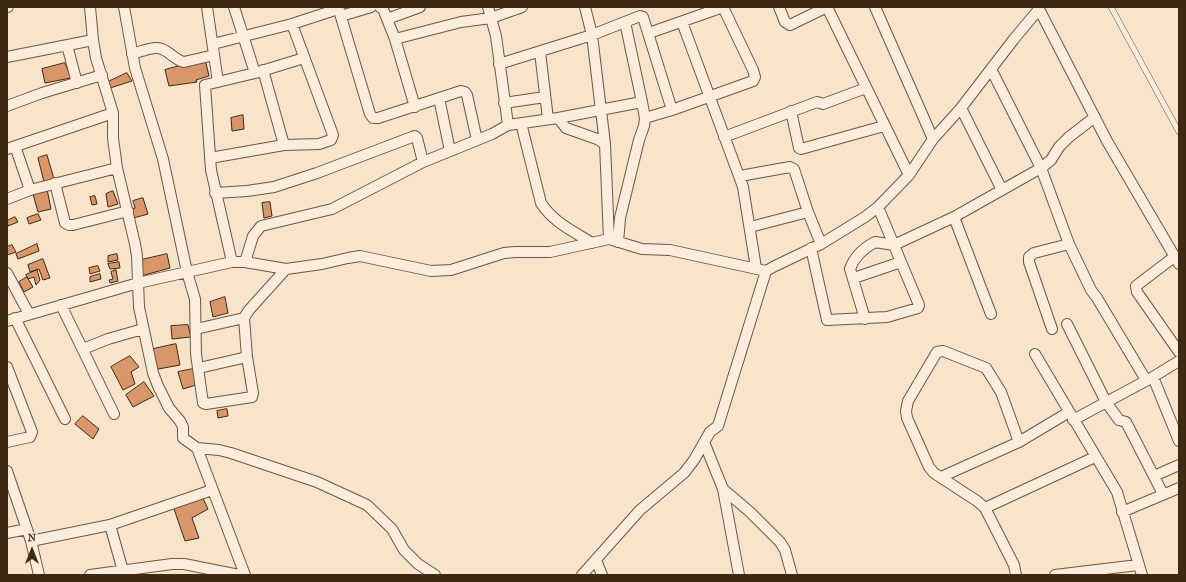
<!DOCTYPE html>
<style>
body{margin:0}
#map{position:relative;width:1186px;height:582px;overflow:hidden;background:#f7e4cb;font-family:"IM FELL French Canon",serif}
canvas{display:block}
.frame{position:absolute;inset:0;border:8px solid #3e2913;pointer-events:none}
.north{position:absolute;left:12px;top:530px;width:40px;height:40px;-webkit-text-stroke:3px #faeddd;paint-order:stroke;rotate:0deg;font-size:11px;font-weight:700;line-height:16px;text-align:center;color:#3e2913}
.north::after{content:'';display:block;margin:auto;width:14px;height:18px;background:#3e2913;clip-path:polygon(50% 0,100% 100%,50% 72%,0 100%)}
</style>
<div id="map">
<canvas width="1186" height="582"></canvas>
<div class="frame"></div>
<div class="north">N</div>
</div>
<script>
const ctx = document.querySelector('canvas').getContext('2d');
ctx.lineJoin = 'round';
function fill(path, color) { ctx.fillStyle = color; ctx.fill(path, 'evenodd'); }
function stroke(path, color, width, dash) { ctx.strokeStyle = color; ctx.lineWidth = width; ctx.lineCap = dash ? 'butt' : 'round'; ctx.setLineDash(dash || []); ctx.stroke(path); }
const building = new Path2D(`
 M205,59l4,17 -13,4 1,2 -28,4 -4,-16z
 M65,63l6,15 -26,5 -3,-14z
 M127,73l5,8 -22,7 -2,-6z
 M243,115l1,14 -12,2 -1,-13z
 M47,155l7,24 -10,3 -6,-24z
 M47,189l4,20 -13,3 -5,-18z
 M113,191l5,13 -10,3 -2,-13z
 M95,196l2,8 -5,1 -2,-8z
 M143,198l5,16 -18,5 -2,-8 7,-3 -2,-7z
 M270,202l2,14 -8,2 -2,-15z
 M38,214l3,6 -12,4 -2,-6z
 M15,217l3,5 -10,4 -1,-5z
 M37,244l2,7 -21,8 -2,-5z
 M12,245l4,7 -9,3v-8z
 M117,254l1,6 -10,2v-6z
 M167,254l3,14 -29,8 -4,-15z
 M43,259l7,19 -7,2 -4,-11 -9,3 -2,-7z
 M119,262l1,6 -10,1 -2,-5z
 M98,266l2,5 -10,3 -1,-6z
 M37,270l3,10 -4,5 -2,-8 -6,2 -2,-4z
 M116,270l2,11 -8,2 -1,-3 4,-1 -2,-7z
 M100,274l1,5 -11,3v-5z
 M27,277l6,10 -9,5 -5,-10z
 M225,297l3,16 -15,4 -3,-15z
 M188,325l3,12 -19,2 -1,-13z
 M176,344l4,21 -27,5 -4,-20z
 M130,356l9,11 -8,5 4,12 -12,6 -12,-23z
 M193,369l3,16 -13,4 -5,-17z
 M144,382l10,14 -21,11 -7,-12z
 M227,409l1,7 -10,2 -1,-7z
 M83,416l16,13 -6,10 -18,-15z
 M202,496l6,13 -16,9 7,20 -14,3 -12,-35z`);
const service = new Path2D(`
 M1111,7l68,125`);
const minor = new Path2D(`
 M7,7h1
 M90,7l3,33 3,18 17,55v25l4,30 18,76 2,12 2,51 14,66 5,13 11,22 11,13 3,6v11l14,10 48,127
 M124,7l11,61 28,91 24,113 8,27 1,55 7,49 3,1 46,-7 1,-4 -6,-36 -3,-39 5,-8 37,-41
 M207,7l11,75
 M234,7l21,66
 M338,7l32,107 3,4h5l83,-27 4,1 2,3 10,45
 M380,7l3,2 12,30 20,68
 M488,7l8,29 12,89
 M585,7l7,28 13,109 4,95
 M779,7l6,15 5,3 37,-18
 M827,7l82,168
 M875,7l58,132
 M1038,7l69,134 72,123
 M341,16l30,-9
 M387,19l33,-12
 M682,22l61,165 13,81
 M649,33l74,-26
 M395,39l66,-17 30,-4 31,-11
 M213,44l79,-20 46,-15
 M67,45l10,38
 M540,52l8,67
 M132,54c8,-2 18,-7 26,-6 10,1 16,12 26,14l30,-7
 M7,57l86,-17
 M499,64l93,-29 48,-19 3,1 29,93
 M991,69l50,99 28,76 22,46 6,8 49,82
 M263,70l21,75
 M439,98l11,53
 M504,103l41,-6
 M7,106l35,-13 60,-18
 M961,108l41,82
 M791,111l8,37 2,1 83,-23
 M558,118l8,10 31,11 8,5
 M645,118l27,-8 81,-29 2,-4 -2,-7 -30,-63
 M521,123l20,80c12,19 32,28 51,40
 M724,137l93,-35 6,2 43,-16
 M15,146l15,44
 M7,149l106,-36
 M210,158l74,-13 35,-1 12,-4 2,-5 -41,-111
 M740,176l50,-9 4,2 14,43 13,32
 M55,183l10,40 4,2h4l55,-14
 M215,193l32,-2 27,-4 43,-14 95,-36 3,-1 2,2 6,24
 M7,199l23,-9 87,-22
 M954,217l37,97
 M750,227l58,-15
 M618,242l2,-24 19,-78 5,-14 1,-8 -3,-16 -17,-80
 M811,248l16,72 60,-3 31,-9 1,-3 -41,-98
 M1174,257l-38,29 1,6 42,60
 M232,262l-21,-92 -6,-85 50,-12 49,-15
 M245,262l8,-26 8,-10 71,-17 91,-47 69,-28 16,-9 50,-7 84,-16
 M7,273l22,41
 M854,278l47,-16
 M61,305l53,109
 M15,318l50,101
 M865,319l-15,-50c4,-12 14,-21 25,-27l19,3 60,-28 87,-49 10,-8 8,-13 10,-10 26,-20
 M7,321l131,-38 94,-21h13l41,7 36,-5 26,-6 12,-2 71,15 20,-1 53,-17 11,-1h35l59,-13 33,10 28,1 96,21
 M1067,324l39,78 13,18 7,2 37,72
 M196,329l48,-11
 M1052,329l-23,-67v-5l5,-4 35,-9
 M83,349l25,-10 35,-10
 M1035,354l82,138 25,83
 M7,367l25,65 -2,5 -23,5
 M199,368l48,-11
 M1153,377l26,64
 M1073,420l80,-43 26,-16
 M704,442l19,47 16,86
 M197,448l22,2 12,3 86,29 50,23 25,24 12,21 14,14 17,11
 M7,471l24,70 8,34
 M1154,476l25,-11
 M941,477l78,-35 50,-30
 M723,489l27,23 30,30 5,8 7,25
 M985,508l110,-51
 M1122,512l57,-24
 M110,525l13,46
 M7,533l20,-4
 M31,541l79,-16 102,-35
 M596,560l6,15
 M90,575l82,-11h12l55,11
 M582,575l58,-65 44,-37 10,-13 16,-28 8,-6 48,-155 9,-5 46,-22 44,-27 13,-10 31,-32 24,-36 28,-31 53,-69 25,-30
 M1016,575l-2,-10 -29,-57 -8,-7 -43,-28 -5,-6 -22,-49 -1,-7 2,-10 29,-49 6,-1 43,17 15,24 18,50
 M1055,575l83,-10`);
fill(building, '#d9966b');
stroke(building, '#3e2913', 1);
stroke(service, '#6c5841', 6);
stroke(minor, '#6c5841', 12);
stroke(service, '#faeddd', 5);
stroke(minor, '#faeddd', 10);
</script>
